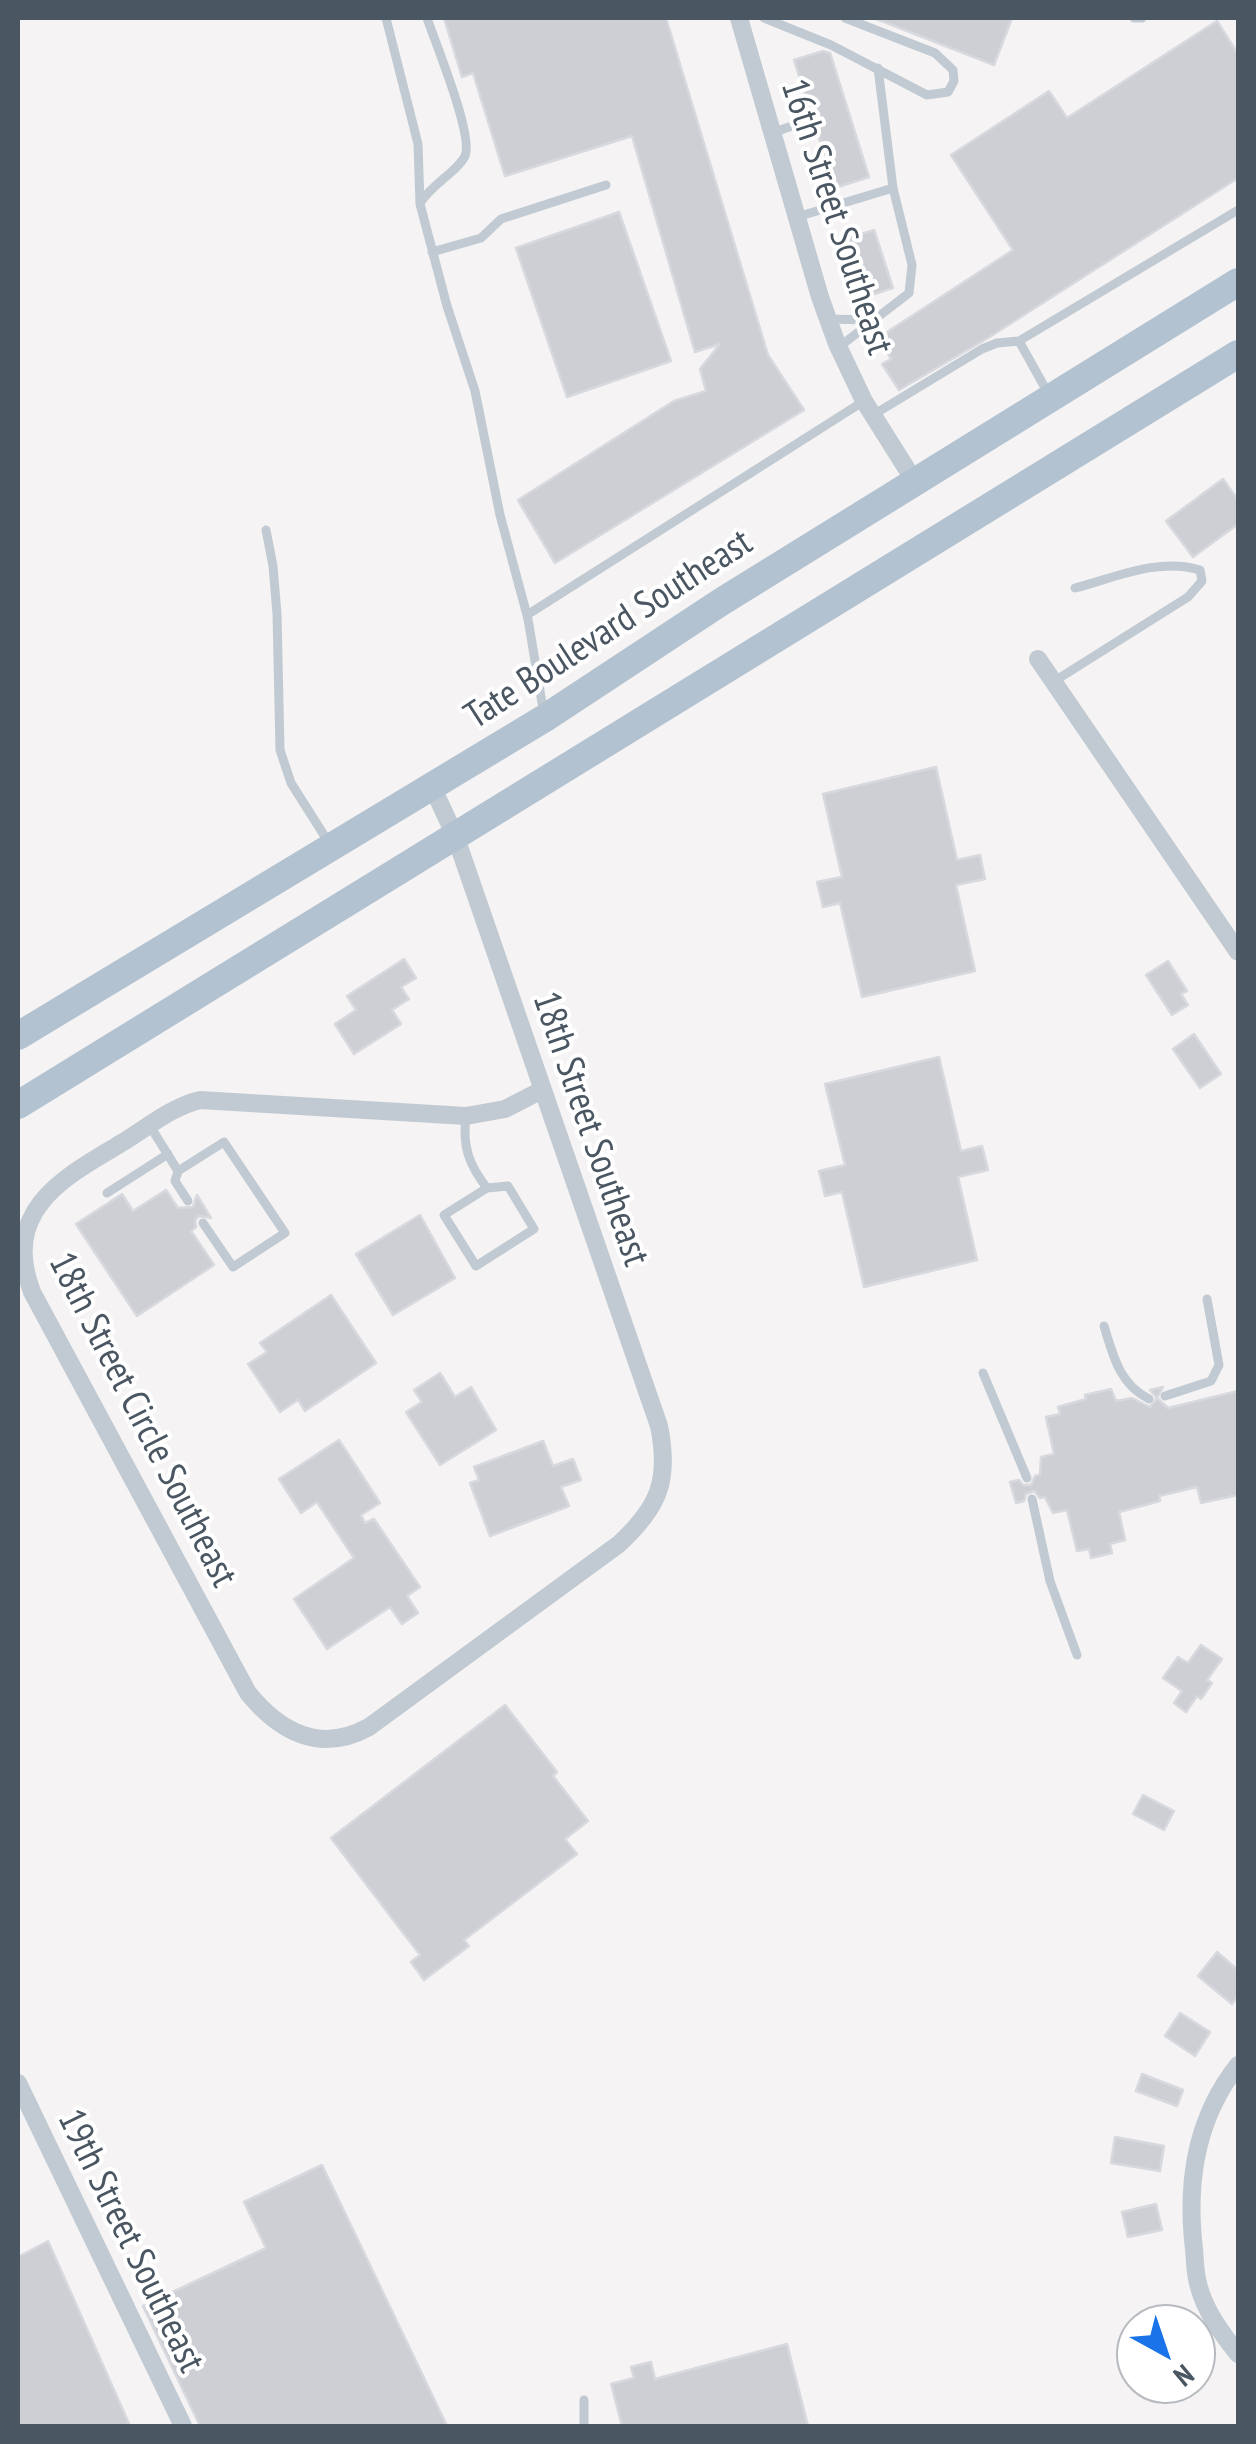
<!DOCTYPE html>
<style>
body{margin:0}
#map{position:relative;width:1256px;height:2444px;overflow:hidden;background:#f5f3f3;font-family:"PT Sans Narrow",sans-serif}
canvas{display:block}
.frame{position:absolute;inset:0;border:20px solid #4a5661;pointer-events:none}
.north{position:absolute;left:1116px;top:2304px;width:100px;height:100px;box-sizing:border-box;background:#fff;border:2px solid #b7bbc0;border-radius:50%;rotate:140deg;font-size:28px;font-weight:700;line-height:40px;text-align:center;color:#4a5661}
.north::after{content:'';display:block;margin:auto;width:35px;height:45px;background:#1a73e8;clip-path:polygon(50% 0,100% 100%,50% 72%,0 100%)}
</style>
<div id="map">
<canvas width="1256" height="2444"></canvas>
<div class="frame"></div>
<div class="north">N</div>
</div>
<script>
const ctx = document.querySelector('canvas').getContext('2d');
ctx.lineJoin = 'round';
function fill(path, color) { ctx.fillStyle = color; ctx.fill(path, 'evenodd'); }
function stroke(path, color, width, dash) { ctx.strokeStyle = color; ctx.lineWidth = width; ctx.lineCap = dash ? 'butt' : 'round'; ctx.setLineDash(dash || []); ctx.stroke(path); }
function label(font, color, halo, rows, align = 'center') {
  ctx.font = font + ' "PT Sans Narrow",sans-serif'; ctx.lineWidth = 8; ctx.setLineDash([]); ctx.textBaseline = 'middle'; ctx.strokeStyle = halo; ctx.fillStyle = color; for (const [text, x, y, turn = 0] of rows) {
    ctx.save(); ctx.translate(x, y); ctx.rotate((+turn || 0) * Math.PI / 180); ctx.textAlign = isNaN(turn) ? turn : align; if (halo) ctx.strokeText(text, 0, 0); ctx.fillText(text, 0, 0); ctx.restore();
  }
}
const building = new Path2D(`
 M444,18h222l102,337 36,55 -249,153 -37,-63 156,-99 32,-10 -6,-22 20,-25 -25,8 -63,-216 -127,40 -32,-103 -11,4z
 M874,18h138l-18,47z
 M1217,21l21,33v124l-250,160 -89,52 -17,-26 9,-5 -13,-21 135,-88 -62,-95 98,-64 18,27z
 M823,51l7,2 39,124 -34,11 -41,-128z
 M619,212l52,149 -104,36 -51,-149z
 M874,230l19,58 -28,9 -19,-58z
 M1223,479l15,21v24l-45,33 -27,-36z
 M936,767l21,93 23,-5 5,24 -29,6 19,86 -113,26 -22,-94 -17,4 -6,-25 25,-5 -19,-83z
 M404,959l12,19 -15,9 8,12 -17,11 9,14 -47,30 -19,-30 21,-14 -9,-14z
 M1168,961l19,30 -6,3 7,11 -16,10 -26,-40z
 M1194,1034l27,40 -21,14 -27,-39z
 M939,1057l22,94 21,-5 6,24 -30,7 19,83 -113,27 -22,-95 -17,4 -6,-25 26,-6 -20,-81z
 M166,1190l12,18 15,-1 4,-12 14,23 -12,-2 -4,4 1,7 -5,4 23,34 -77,51 -61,-92 46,-30 11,17z
 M420,1215l35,63 -62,37 -37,-61z
 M331,1295l45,68 -71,48 -7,-11 -18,12 -32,-48 19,-12 -7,-9z
 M440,1373l15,24 16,-10 25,43 -56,35 -34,-53 16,-10 -8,-12z
 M1163,1387l-6,11 11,10 70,-17v104l-37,8 -4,-16 -38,9 1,5 -41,11 6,28 -15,4 2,9 -21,5 -2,-9 -12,2 -10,-41 -14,3 -8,-16 -5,1 -6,-7 -8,3 -2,7 -8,2 -6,-21 9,-2 4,5h8l4,-9 5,-1 1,-18 13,-3 -8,-37 14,-3 -2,-7 28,-8 -1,-4 26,-6 5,12 16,-3 18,9 7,-9 -7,-8z
 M339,1440l41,63 -19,12 4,8 9,-4 46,68 -13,9 11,17 -16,11 -12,-17 -63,42 -33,-50 60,-41 -37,-56 -16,11 -22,-34z
 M543,1441l10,25 20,-7 8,21 -20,7 8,19 -79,30 -20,-53 9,-3 -5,-13z
 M1201,1645l21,14 -15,21 5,3 -11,16 -4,-3 -11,16 -12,-9 8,-12 -19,-13 15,-21 10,6z
 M505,1705l52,67 -4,4 35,45 -23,18 12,15 -113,86 5,6 -45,34 -13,-18 9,-7 -89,-117z
 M1143,1795l31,16 -10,19 -31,-16z
 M1217,1952l21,18v26l-6,8 -34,-28z
 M1180,2013l30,19 -15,24 -30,-20z
 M1142,2074l41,16 -6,16 -41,-15z
 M1115,2137l49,9 -4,25 -49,-8z
 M322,2165l125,261h-247l-57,-120 123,-58 -22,-46z
 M1156,2204l6,26 -34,7 -6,-25z
 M48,2241l82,185h-112v-169z
 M787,2344l21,82h-186l-11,-42 23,-6 -3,-11 20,-5 4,17z`);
const lane = new Path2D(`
 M386,18l32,126 2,60 27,102 28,85 25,124 28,104 16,96
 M764,18l67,27 96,50 21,-3 6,-11 -1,-11 -18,-17 -90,-35
 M1134,18h8
 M772,133l31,-11
 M421,202c11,-18 36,-30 44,-46 9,-20 -30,-114 -38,-138
 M797,217l96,-29 -15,-120
 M432,252l49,-14 20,-19 105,-34
 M828,319l42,1
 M1019,341l30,54
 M839,347l70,-54 3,-28 -19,-77
 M873,415l109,-66 15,-6 22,-2 219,-131
 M266,530l7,36 4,48 3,136 11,33 38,60
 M527,615l337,-214
 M1053,682l135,-85 14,-16 -2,-11c-41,-13 -86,8 -125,18
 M466,1117c-4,29 3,48 21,71
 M150,1126l28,45 46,-29 61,91 -52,34 -30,-44
 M178,1171l-3,10 13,20
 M508,1186l26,43 -58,37 -32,-51 43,-27z
 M107,1193l61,-39
 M1104,1326c9,29 15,58 45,73
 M983,1373l44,105
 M1165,1396l46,-15 8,-16 -12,-66
 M1032,1499l18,82 27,74
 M584,2426v-26`);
const street = new Path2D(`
 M739,18l81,279 17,47 27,57 51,81
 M1038,659l200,293
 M432,786l24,52 203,588c11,54 0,81 -40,118l-250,183c-49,27 -89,5 -121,-34l-216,-401c-32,-83 34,-116 93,-151 24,-15 47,-34 75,-41l266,16 39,-7 37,-19
 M1238,2065c-42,53 -52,117 -44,184 1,12 1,26 5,38 6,24 24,48 39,67
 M18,2083l165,343`);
const primary = new Path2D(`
 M18,1036l527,-318 176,-116 517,-320
 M18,1105l1220,-751`);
const streetNames = [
 ["16th Street Southeast",836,217,72],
 ["Tate Boulevard Southeast",609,630,-33],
 ["18th Street Southeast",590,1129,71],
 ["18th Street Circle Southeast",142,1420,63],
 ["19th Street Southeast",130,2241,64]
];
fill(building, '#cdcfd5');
stroke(building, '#d7d9de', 2.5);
stroke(lane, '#c1cad2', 9);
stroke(street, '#c1cad2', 18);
stroke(primary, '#b3c2d1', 28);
label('38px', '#4a5661', '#fff', streetNames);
</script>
